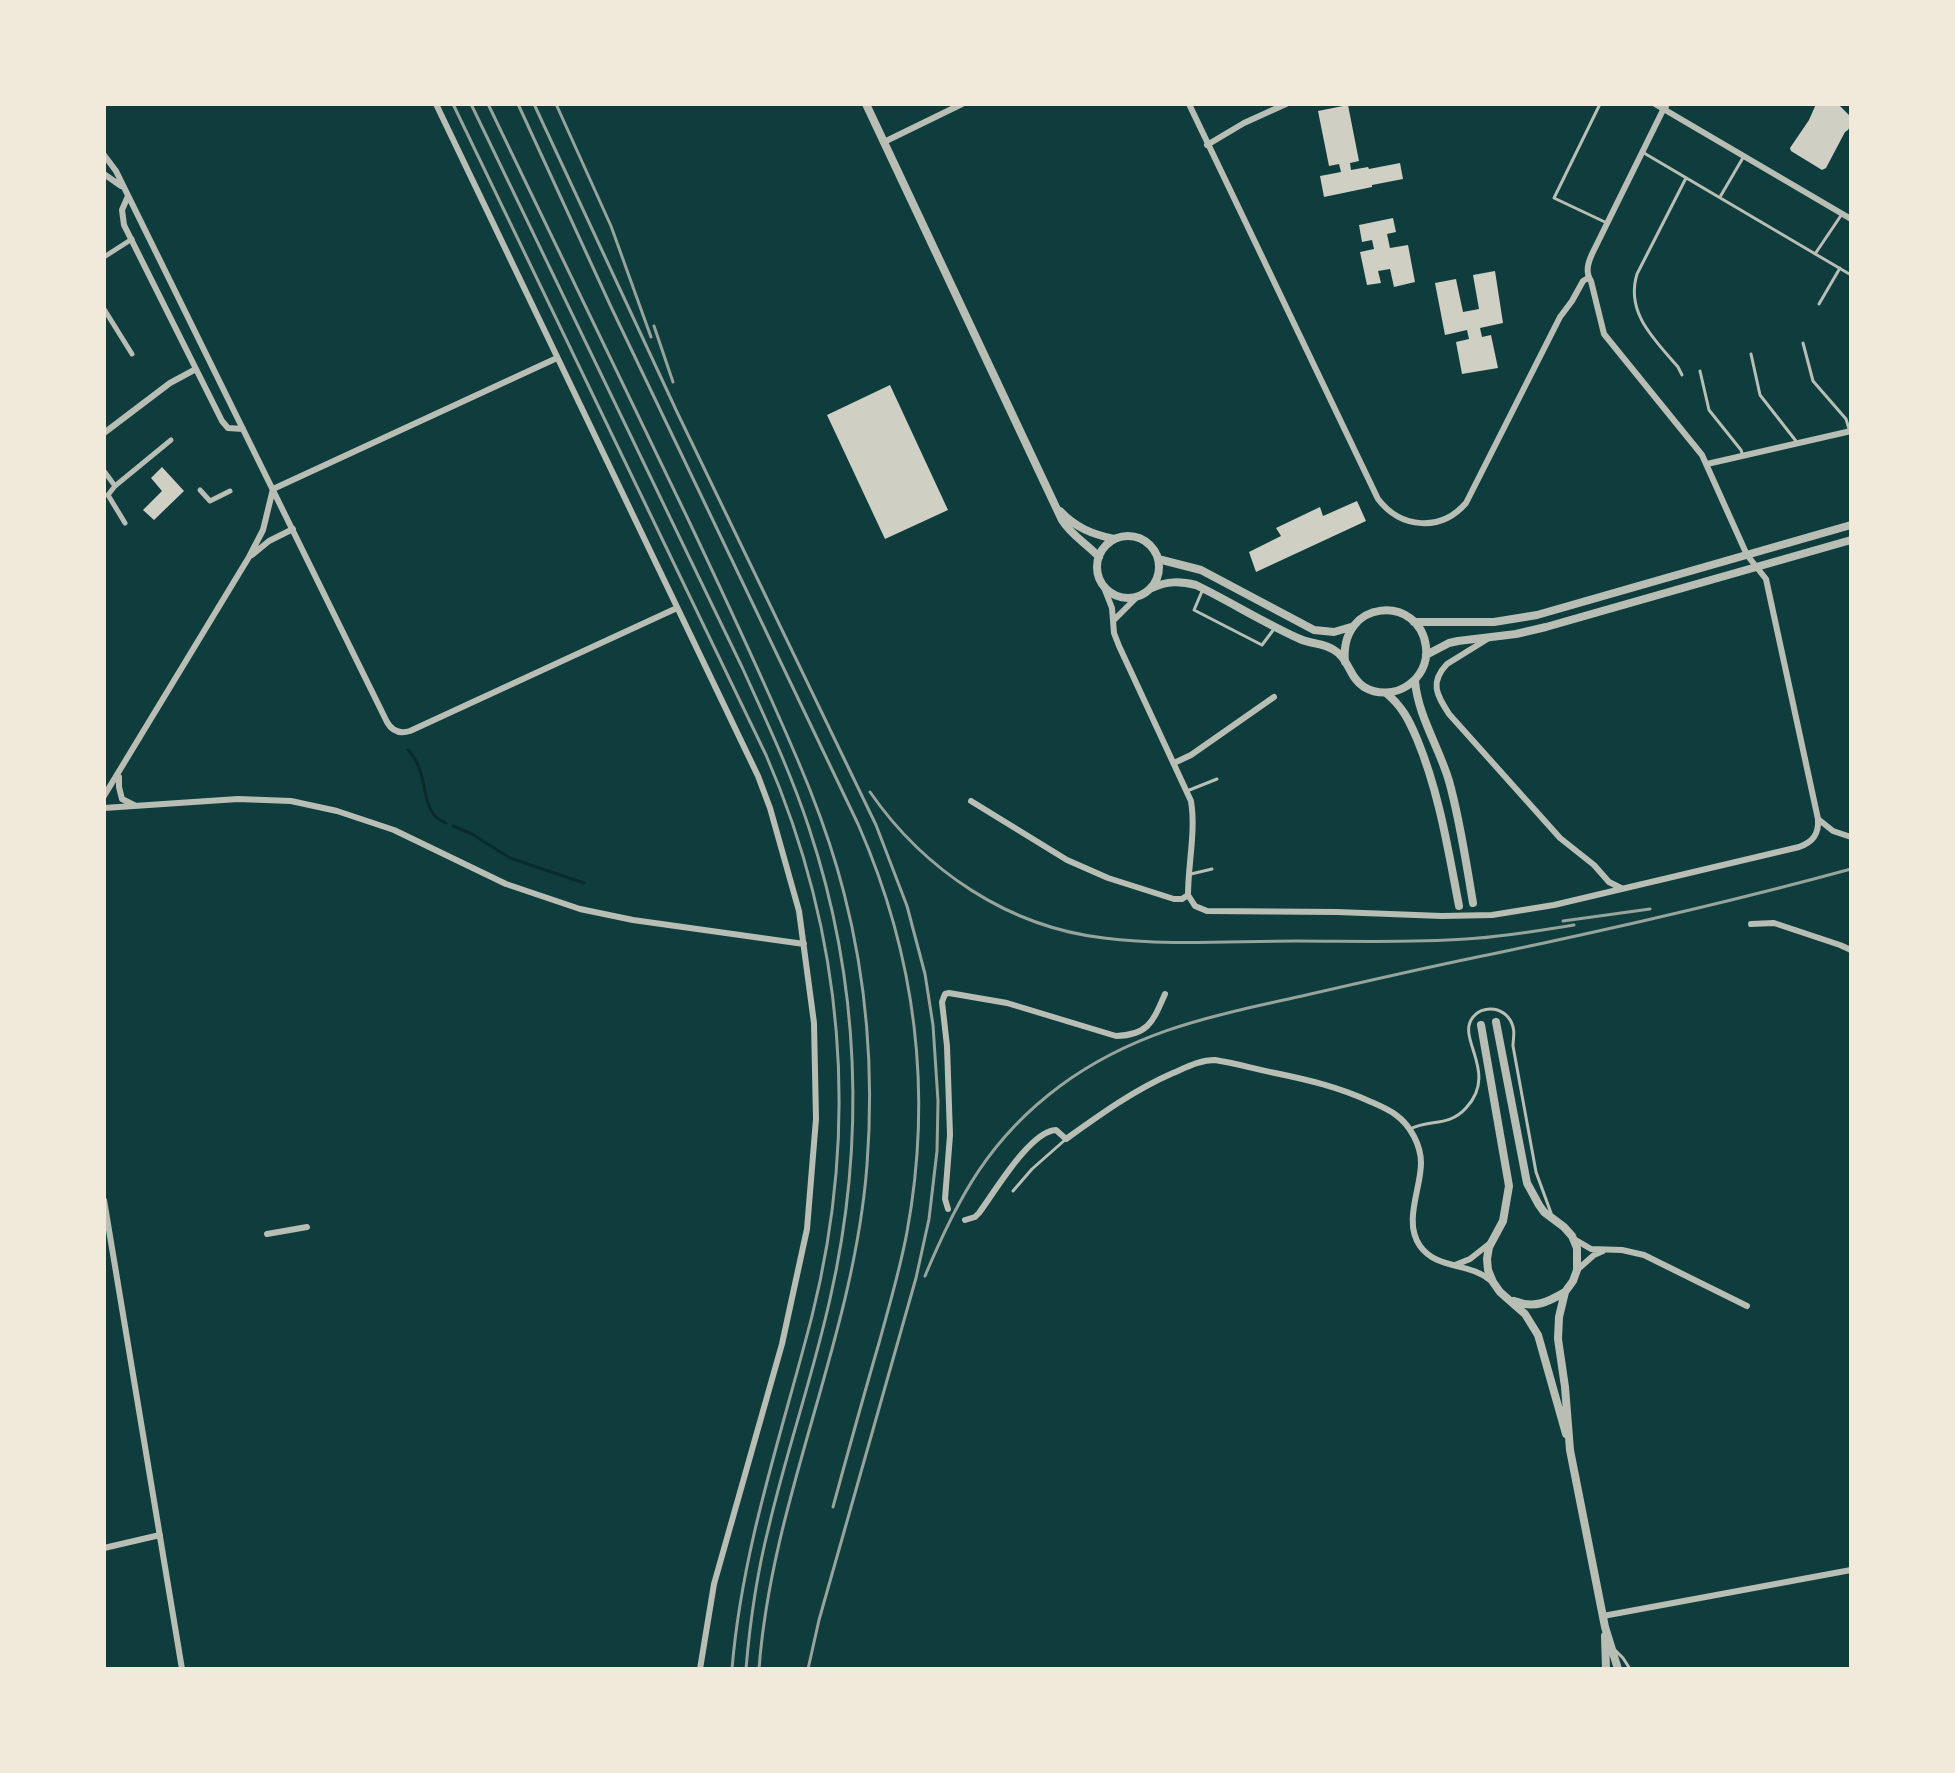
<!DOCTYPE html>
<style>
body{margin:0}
#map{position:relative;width:1955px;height:1773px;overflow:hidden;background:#0f3d3e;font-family:"DM Sans",sans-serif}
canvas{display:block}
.frame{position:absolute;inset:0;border:106px solid #f1e9da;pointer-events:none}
</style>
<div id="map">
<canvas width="1955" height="1773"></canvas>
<div class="frame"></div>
</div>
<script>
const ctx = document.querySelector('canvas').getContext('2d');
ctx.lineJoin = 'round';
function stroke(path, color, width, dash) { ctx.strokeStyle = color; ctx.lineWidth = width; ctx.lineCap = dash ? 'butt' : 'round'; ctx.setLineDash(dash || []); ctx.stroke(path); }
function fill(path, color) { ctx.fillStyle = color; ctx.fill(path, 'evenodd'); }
const stream = new Path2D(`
 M408,750c20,21 13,50 27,66 2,2 9,6 11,7
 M453,826l19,8 38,24 74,25`);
const building = new Path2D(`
 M1816,104l23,1 12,12v7l-3,6 -3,2 -19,36 -4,2 -31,-19 -1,-3 19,-28z
 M1348,105l11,56 -9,2 1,7 17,-3 1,2 31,-6 3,16 -31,6v2l-48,10 -4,-21 21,-4 -2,-8 -10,2 -11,-55z
 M1393,218l3,14 -9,2 3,14 18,-3 7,37 -21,5 -4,-18 -12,2 3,12 -14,2 -7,-33 14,-3 -2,-9 -10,2 -3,-17z
 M1495,271l8,52 -23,5 2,9 9,-2 7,33 -36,6 -6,-32 13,-3 -2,-9 -22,5 -10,-52 21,-4 7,33 16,-3 -6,-34z
 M890,385l58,125 -63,29 -58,-124z
 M162,467l22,24 -30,29 -11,-10 19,-19 -11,-13z
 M1357,501l9,20 -110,51 -7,-20 32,-16 -5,-8 44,-21 3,9z`);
const service = new Path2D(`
 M1600,104l-46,94 53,25
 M1644,153l207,122
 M1720,197l24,-41
 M1815,254l27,-40
 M1819,304l21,-36
 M1803,343l10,38 33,38 3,10
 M1751,354l9,41 36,46
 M1700,371l9,39 32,40 2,6
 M1682,375l-4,-8c-23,-27 -53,-54 -41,-93l49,-96
 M1203,589l-9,21 68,35 12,-16
 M1187,791l30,-12
 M1191,874l21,-5
 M1410,1129c20,-10 39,-2 56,-21 32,-34 -7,-67 5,-88 11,-18 37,-13 42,7 2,6 0,12 0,19l23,126 15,41
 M1013,1191l19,-22 34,-30
 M1615,1650l8,8 7,11`);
const pedestrian = new Path2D(`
 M104,257l28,-18
 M104,309l28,45
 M104,471l11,15 -7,9 17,28
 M115,486l56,-46
 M200,490l10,11 20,-10`);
const minor = new Path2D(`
 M436,104l322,672 12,32 29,103 15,112 2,96 -9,110 -25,115 -68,240 -14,85
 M1189,104l189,395c23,30 63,33 88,4l94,-186 12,-16 11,-20 5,-3
 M1655,104l196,115
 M884,142l78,-38
 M1207,145l37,-22 42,-19
 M104,155l12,16 271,551c5,9 13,12 23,9l267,-123
 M104,174l17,12
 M128,196l-6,14 2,15 98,196 6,7 15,1
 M104,433l66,-50 26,-14
 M1707,464l144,-33
 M273,489l284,-131
 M252,555l17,-14 24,-12
 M1103,585l9,23 2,25 5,13 72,155c5,30 -3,63 -3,94
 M1114,620l23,-23
 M1489,638l-42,26c-18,19 -10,31 2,50l111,124 34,27 15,17 12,6
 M1174,763l17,-8 83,-58
 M119,777v10l3,12 12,6
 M104,796l145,-239 14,-27 10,-41
 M971,801l96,59 41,18 66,21h8l6,-4
 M104,808l134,-9 53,2 46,10 57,19 112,54 74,25 53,11 171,24
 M1818,819l15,12 18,6
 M1188,895l7,11 12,5 130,1 105,4 50,-1 62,-10 245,-58c14,-5 20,-13 19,-28l-52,-240 -19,-24 -45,-100 -98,-121 -13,-53c-6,-9 -3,-18 1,-27l72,-146
 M1751,924l23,-1 66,22 11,5
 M104,1200l78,469
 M948,1209l-3,-10 5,-64 -3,-89 -5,-44 3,-8 4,-1 58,10 109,33c33,-1 37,-15 49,-42
 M965,1220l10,-3 4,-4c15,-20 51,-82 77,-83l10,9c35,-25 68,-49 107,-66 14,-6 27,-13 42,-13 20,3 40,9 60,13 34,7 63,14 94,28 9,4 19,8 27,14 14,10 25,30 25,48 0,26 -18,59 -1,83 17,24 49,16 70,34
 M267,1234l40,-7
 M1574,1239l17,10 31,1 22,5 103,51
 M1455,1265l15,-6 19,-15
 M1577,1270l17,-15 9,-4
 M104,1548l56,-13
 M1603,1616l248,-46`);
const tertiary = new Path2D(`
 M866,104l196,416c9,15 25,24 37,37
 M1664,108l2,-4
 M1060,511c16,17 32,23 54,28
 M1097 567a31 31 0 1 1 62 0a31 31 0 1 1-62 0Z
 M1158,559l43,11 113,60 20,2 17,-5
 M1152,588c15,-7 28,-7 44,-3 35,17 68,38 104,54 11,5 24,4 34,11 15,8 15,28 30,37 29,17 66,-7 62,-40 -6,-53 -87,-49 -81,15
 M1414,622h80l43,-7 314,-90
 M1426,655l23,-12 9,-2 58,-7 30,-7 305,-87
 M1415,681c3,35 24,66 34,100 11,39 17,81 24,122
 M1386,693c16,13 23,27 31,46 22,53 31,110 42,167
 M1496,1022l31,161 12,22 5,7 20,15 8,9 5,12v22l-4,11 -8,11 -6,25 -1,22 7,48 5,63 35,177 13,42
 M1481,1025l28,161 -6,35 -14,26 -2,12 1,11 5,12 7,10 25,22 13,21 28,99
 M1514,1301c21,8 34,1 51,-9
 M1605,1636l1,33`);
const rail = new Path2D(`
 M453,104l313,651c78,180 94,370 46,561 -30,117 -70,232 -80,353
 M471,104l271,563c24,53 49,106 67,161 51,153 57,314 21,471 -17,76 -43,151 -61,227 -12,47 -19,95 -23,143
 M488,104c66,138 133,275 199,413 27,57 54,115 80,173 30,67 59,132 77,203 23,89 30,180 23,272 -13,173 -95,331 -108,504
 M518,104l94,205 246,515c57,130 75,267 49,408 -7,38 -18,74 -28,111 -16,55 -31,109 -46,164
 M534,104l143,308 199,413 31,81 18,68 8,51 5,76 -1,50 -8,68 -13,59 -97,342 -11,49
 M556,104l55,122 40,111
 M654,326l19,56
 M870,792c54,78 138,135 234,146 63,8 129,3 193,3 56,0 113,2 169,-2 36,-2 72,-8 108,-14
 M1563,921l87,-12
 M925,1276c33,-79 65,-138 135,-190 76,-56 153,-70 242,-90 65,-15 130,-30 195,-43 119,-25 237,-52 354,-84`);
stroke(stream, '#0a2a2b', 3);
fill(building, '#cfcfc3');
stroke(service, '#b8beb3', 3);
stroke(pedestrian, '#b8beb3', 5);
stroke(minor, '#b8beb3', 6);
stroke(tertiary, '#b8beb3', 8);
stroke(rail, '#97a49c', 3);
</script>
